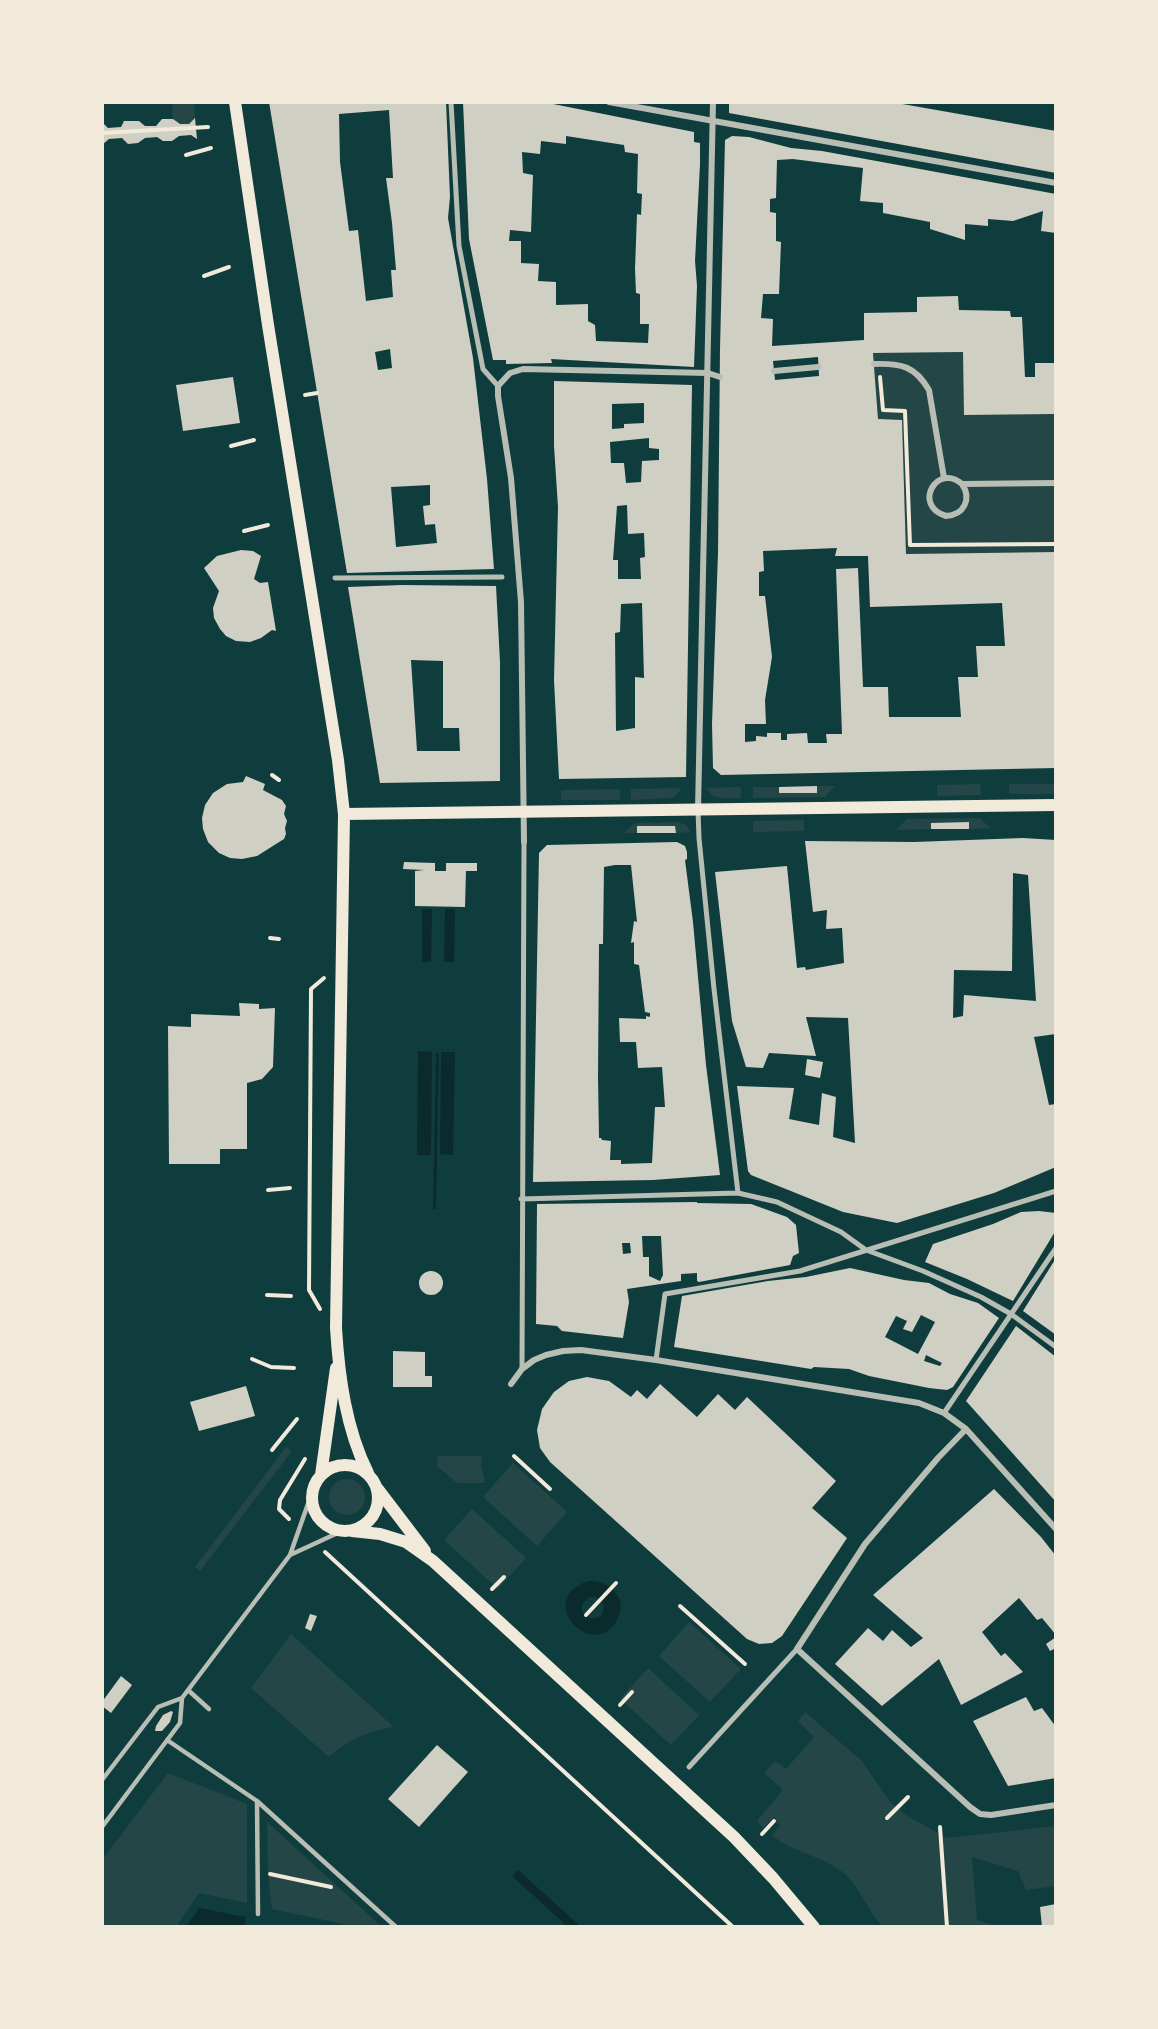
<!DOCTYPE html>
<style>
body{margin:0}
#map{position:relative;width:1158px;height:2029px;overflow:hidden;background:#0f3d3e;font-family:Quicksand,sans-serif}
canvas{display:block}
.frame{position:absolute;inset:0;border:104px solid #f1e9da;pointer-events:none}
</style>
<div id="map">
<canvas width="1158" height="2029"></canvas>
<div class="frame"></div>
</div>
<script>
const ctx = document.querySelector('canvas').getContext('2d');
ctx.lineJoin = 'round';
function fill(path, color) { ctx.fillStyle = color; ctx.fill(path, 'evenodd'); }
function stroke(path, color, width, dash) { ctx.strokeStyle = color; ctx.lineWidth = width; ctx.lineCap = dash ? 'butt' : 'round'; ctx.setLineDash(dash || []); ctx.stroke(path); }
const green = new Path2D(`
 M175,102l19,1 1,15 -6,6h-9l-7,-5 -1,-13z
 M963,352l2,63 91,-1v138l-150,2 -4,-133 -24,-2 -5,-66z
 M980,784l1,11 -44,1v-11z
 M1009,784h47v10h-47z
 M817,786h18l-10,11 -72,1v-11h26l1,6h37z
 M741,787v11c-14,0 -27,3 -35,-10z
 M682,788l-9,10 -42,2v-11z
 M620,789v11h-59v-10z
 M980,818l10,10 -21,1v-7l-38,1v6l-35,1 11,-11z
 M804,820v11l-51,1v-11z
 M678,822l8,3 5,7 -15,1 -1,-7h-37l-1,7h-13l11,-10z
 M286,1447l6,4 -92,120 -5,-4z
 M438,1456h44l-1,10 4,17h-28l-20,-17z
 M513,1463l54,49 -30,34 -54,-49z
 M329 1497a18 18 0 1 1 36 0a18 18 0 1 1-36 0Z
 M472,1509l54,49 -28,31 -54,-49z
 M689,1622l52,47 -31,33 -51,-46z
 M291,1634l103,93c-27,4 -45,12 -65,30l-78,-69z
 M648,1668l51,47 -28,30 -51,-46z
 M805,1712l57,49 28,41 16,13 41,23 109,-12v60l-30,4 -8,-19 -46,-14 5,63 24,7h-118c-15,-15 -22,-38 -38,-53 -21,-18 -52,-21 -73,-39l8,-10 -8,-6 -9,9 -6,-7 26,-31 -19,-17 11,-12 11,8 28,-32 -16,-16z
 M168,1773l79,31v99l-48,-10 -23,34h-74v-67z
 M267,1822l115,105h-24l-86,-18 -4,-33z`);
const water = new Path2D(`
 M422,909h10l-1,53h-9z
 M445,909h10l-1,53h-10z
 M418,1051l14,1 -1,103h-14z
 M441,1052h14l-2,103 -13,-1z
 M436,1053h3l-3,156h-3z
 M588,1581c22,-1 41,17 29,39 -23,43 -84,-20 -29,-39zM590,1597h6l8,8c1,27 -39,7 -14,-8z
 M518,1870l63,57h-13l-56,-51z
 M199,1908l46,9v10h-59z`);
const building = new Path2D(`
 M269,102h177l4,95 -2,21 25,140 14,121 7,90 -147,4zM389,110l4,68h-7l6,45 4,47h-5l2,27 -27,4 -8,-71 -9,1 -9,-69 -1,-48zM390,349l2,19 -14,2 -3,-18zM430,485v20l-7,1 2,19 10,-1 2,19 -41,4 -5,-60z
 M463,102h80l151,30v10l6,1v21l-5,97 2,25 -3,81 -143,-8 1,4 -46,1v-4h-13l-24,-121zM566,136l58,9 1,7 13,2 -1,39 5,1 -1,21 -4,-1 -2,55 1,24 4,1v30h9l-1,19 -52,-2 -1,-16 -7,-4v-17l-32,1v-23l-18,-1 1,-17 -18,-1v-22h-12l1,-11 21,2 2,-57 -10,-2 -1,-21 18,2 1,-13 25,3z
 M729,102h162l165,29v42l-327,-60z
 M195,118l2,21 -6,-4 -12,1 -7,5h-9l-6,-4 -12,1 -7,5 -10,1 -6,-6 -13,1 -7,6v-23l6,6 13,-1 3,-6h15l6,5h11l6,-7h11l7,5h9z
 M732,136l17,1 42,11 31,3 234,43v39l-15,-2 2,-20 -30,10 -25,-2v7l-23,-2v16l-35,-11v-7l-47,-9v-10l-23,-2 3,-33 -70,-9 -16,1 -1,38 -6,1v13l6,1v28l5,1 -2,52h-16l-2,24 12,1 -1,27 92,-6v-27l53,-1v-15l41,-1 1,14 51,1 1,6h11l3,60h10v-14h21v51l-92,1 -1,-63 -90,1 5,66 24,1 4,134 150,-2v216l-335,7 -8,-7 -1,-44 6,-171 2,-204 5,-209zM818,357l1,19 -44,4 -2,-19zM837,548l-2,8h33l2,51 132,-4 3,43h-29l2,31h-20l3,40h-72l-1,-30h-25l-5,-119 -22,1 6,165h-16l1,9h-19l-1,-10 -20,1v6h-6v-7h-14v4l-11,-1v5l-11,1v-18h21l-1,-24 7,-43 -7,-61h-6v-24l5,-1 -1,-20z
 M233,377l7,46 -57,8 -7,-46z
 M554,381l138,4 -6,392 -127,2 -5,-99 4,-173 -4,-61zM644,403v20l-20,1v4l-12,1v-25zM649,438v10l10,1v11l-17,1 -1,21 -15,1 -2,-20h-13l-1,-21zM627,505l1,29 16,-1 1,24 -5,1 1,21h-23v-19h-5l4,-54zM642,603l2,75 -9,-1v51l-19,3 -1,-98 5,-1 1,-28z
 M241,550l12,1 8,5 -7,23 6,4 8,-1 8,49 -4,-1 -11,8 -11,4 -14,-1 -10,-5 -6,-7 -6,-11 -1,-10 6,-17 -15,-23 13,-12z
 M402,585l94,1 4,76v119l-120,2 -32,-196zM411,660l32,1v67h16l1,23h-43z
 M246,776l19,8 -2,6 19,10 4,6 -2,8 3,7 -2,7 1,6 -2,5 -27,17 -15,3 -12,-1 -11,-5 -11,-11 -5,-13 -1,-11 3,-13 8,-12 14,-9 16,-2z
 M817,786v7h-38v-6z
 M969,822v7h-38v-6z
 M637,826h38l1,7h-39z
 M1023,838l33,2v194l-22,3 15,68 7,-1v63l-62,26 -97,30 -54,-11 -92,-37 -3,-4 -11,-85 57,2 -5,31 30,6 3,-32 14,4 -3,40 22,6 -7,-125 -42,-1 10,39 -47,-3 -6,15 -17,-1 -14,-46 -17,-149 72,-6 10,102 8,-1 1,3 38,-7 -2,-35 -16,1 1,-19 -14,2 -8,-71 109,1zM1013,873l15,2 8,126 -72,-6 -1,21 -10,2 1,-48 58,1z
 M677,842l8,4 2,6v7l-2,1 8,62 13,143 14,110 -67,5 -120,2 6,-329 8,-8zM615,865h16l6,57 -3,-1 -3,22 3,-1v22l5,1 6,47 5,1v4l-4,-1v3l-27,-1 1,24h16l2,26 24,-1 3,40h-10l-3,56 -31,1v-4h-11l1,-19 -9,-1 -1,-2h-2l-1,-60 1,-134h4l1,-77z
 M404,862l31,1v8h11v-8h31v8h-11l-1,36 -50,-1v-35l9,-1 -21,-1z
 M239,1003l20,1v5l16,-1 -2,59 -11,12 -15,4v66h-27v15h-51l-1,-138 23,1v-13l49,2z
 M807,1059l16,3 -3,16 -15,-3z
 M697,1202v1l54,1 36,13 9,8 3,28 -6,3 -3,9 -91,17 -2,-1v-8l-16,1v7l-54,8 2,13 -6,36 -61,-7 -5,-5 -21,-2 1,-120zM642,1236h19l2,39 -3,6 -11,-5v-19h-6zM622,1243h8l1,10 -8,1z
 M1039,1211l17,2v17l-43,71 -46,-22 -42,-17 8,-18 60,-20 28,-12z
 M1056,1258v27l-2,2 2,1v47l-33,-24z
 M850,1268l54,12 25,3 21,11 28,9 21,15 -46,69 -6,3 -18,-2 -60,-12 -20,-7 -35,-2 -3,2 -137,-22 8,-51 86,-15 38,-4zM921,1315l14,7 -17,32 -33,-17 11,-21 11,5 -4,8 9,3zM926,1355l16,8 -2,3 -16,-5z
 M419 1283a12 12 0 1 1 24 0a12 12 0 1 1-24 0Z
 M1016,1326l40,31v145l-90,-101z
 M393,1351l32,1v24h7v11h-39z
 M587,1377l22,4 22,16 6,-7 10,9 13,-15 37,33 21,-23 17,16 12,-13 89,84 -24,27 35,30 -65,98 -10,7 -13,1 -12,-5 -197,-177 -10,-14 -3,-18 5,-21 12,-17 15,-11z
 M246,1386l9,30 -56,15 -9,-29z
 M994,1489l47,48 15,19v79l-14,-17 -5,2 -18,-22 -37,34 19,24 4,-3 18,19 -62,33 -22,-46 -57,47 -47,-42 33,-36 15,13 9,-11 19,17 12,-9 -50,-43z
 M310,1614l7,2 -6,15 -6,-3z
 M1056,1637v11l-6,3 -4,-7z
 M121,1676l11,9 -21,28 -9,-7v-4z
 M1026,1697l8,14 8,-3 14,19v7l-2,1 2,6v37l-48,8 -35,-65z
 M171,1711l2,1 -3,10 -8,9h-7l1,-5 7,-11z
 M437,1745l31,27 -49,55 -31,-28z
 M1056,1904v23h-14l-2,-20z`);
const path = new Path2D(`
 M102,133l106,-6
 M186,155l25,-7
 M204,276l25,-9
 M880,377l3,33 22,1 5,134 146,-1
 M305,395l12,-2
 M231,446l23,-6
 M244,531l24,-6
 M272,775l7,5
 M270,938l9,1
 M268,1190l22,-2
 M267,1295l24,1
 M320,1309l-11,-19 2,-301 13,-11
 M252,1359l19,8 23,1
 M272,1450l25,-31
 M514,1456l36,33
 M289,1519l-10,-10 1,-9 25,-41
 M325,1552l408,375
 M492,1589l12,-12
 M680,1606l65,58
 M586,1615l30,-32
 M620,1705l12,-13
 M887,1818l21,-21
 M940,1827l7,100
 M762,1834l12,-13
 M270,1874l61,13`);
const service = new Path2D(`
 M290,1555l52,-24
 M188,1690l21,19
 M167,1740l90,61 139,126
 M102,1780l56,-73 24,-9
 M257,1801l1,113
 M102,1827l78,-104 2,-25 108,-143 25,-71`);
const pedestrian = new Path2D(`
 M451,102l8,144 24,123 15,17
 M335,578l167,-1
 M698,810l1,28 15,151 24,204
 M521,1199l217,-6 39,9 64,30 25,18 57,21 58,26 30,17 45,33
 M656,1360l9,-66 135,-23 256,-80
 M522,1369l2,-527
 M944,1413l112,-165
 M689,1767l108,-118`);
const minor = new Path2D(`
 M609,102l447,81
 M874,364c27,-1 41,2 55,26l15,88
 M774,371l44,-4
 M962,484c10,15 2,31 -16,32 -34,-10 -9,-54 16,-32l94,-1
 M698,809l15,-707
 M524,842l-3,-240 -10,-124 -13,-82v-10l12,-13 13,-4 185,4 12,4
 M511,1384l11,-15 12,-9 12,-5 17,-4 18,-1 75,10 263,43 25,10 22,16 90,100
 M966,1429l-28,29 -73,86 -68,105 173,158 10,7 11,1 65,-10`);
const secondary = new Path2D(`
 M235,102l33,223 70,435 6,54 -8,514c3,49 10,101 32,145
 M344,814l712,-9
 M312 1498a33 33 0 1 1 66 0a33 33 0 1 1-66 0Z
 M321,1475l15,-107
 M377,1488l48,63
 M352,1531l28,3 26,8 27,19 301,276 39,41 41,49`);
fill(green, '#244646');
fill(water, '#0a2a2b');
fill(building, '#cfcfc3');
stroke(path, '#f1e9da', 4);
stroke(service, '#b8beb3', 4.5);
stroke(pedestrian, '#b8beb3', 5);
stroke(minor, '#b8beb3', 6);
stroke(secondary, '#f1e9da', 12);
</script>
